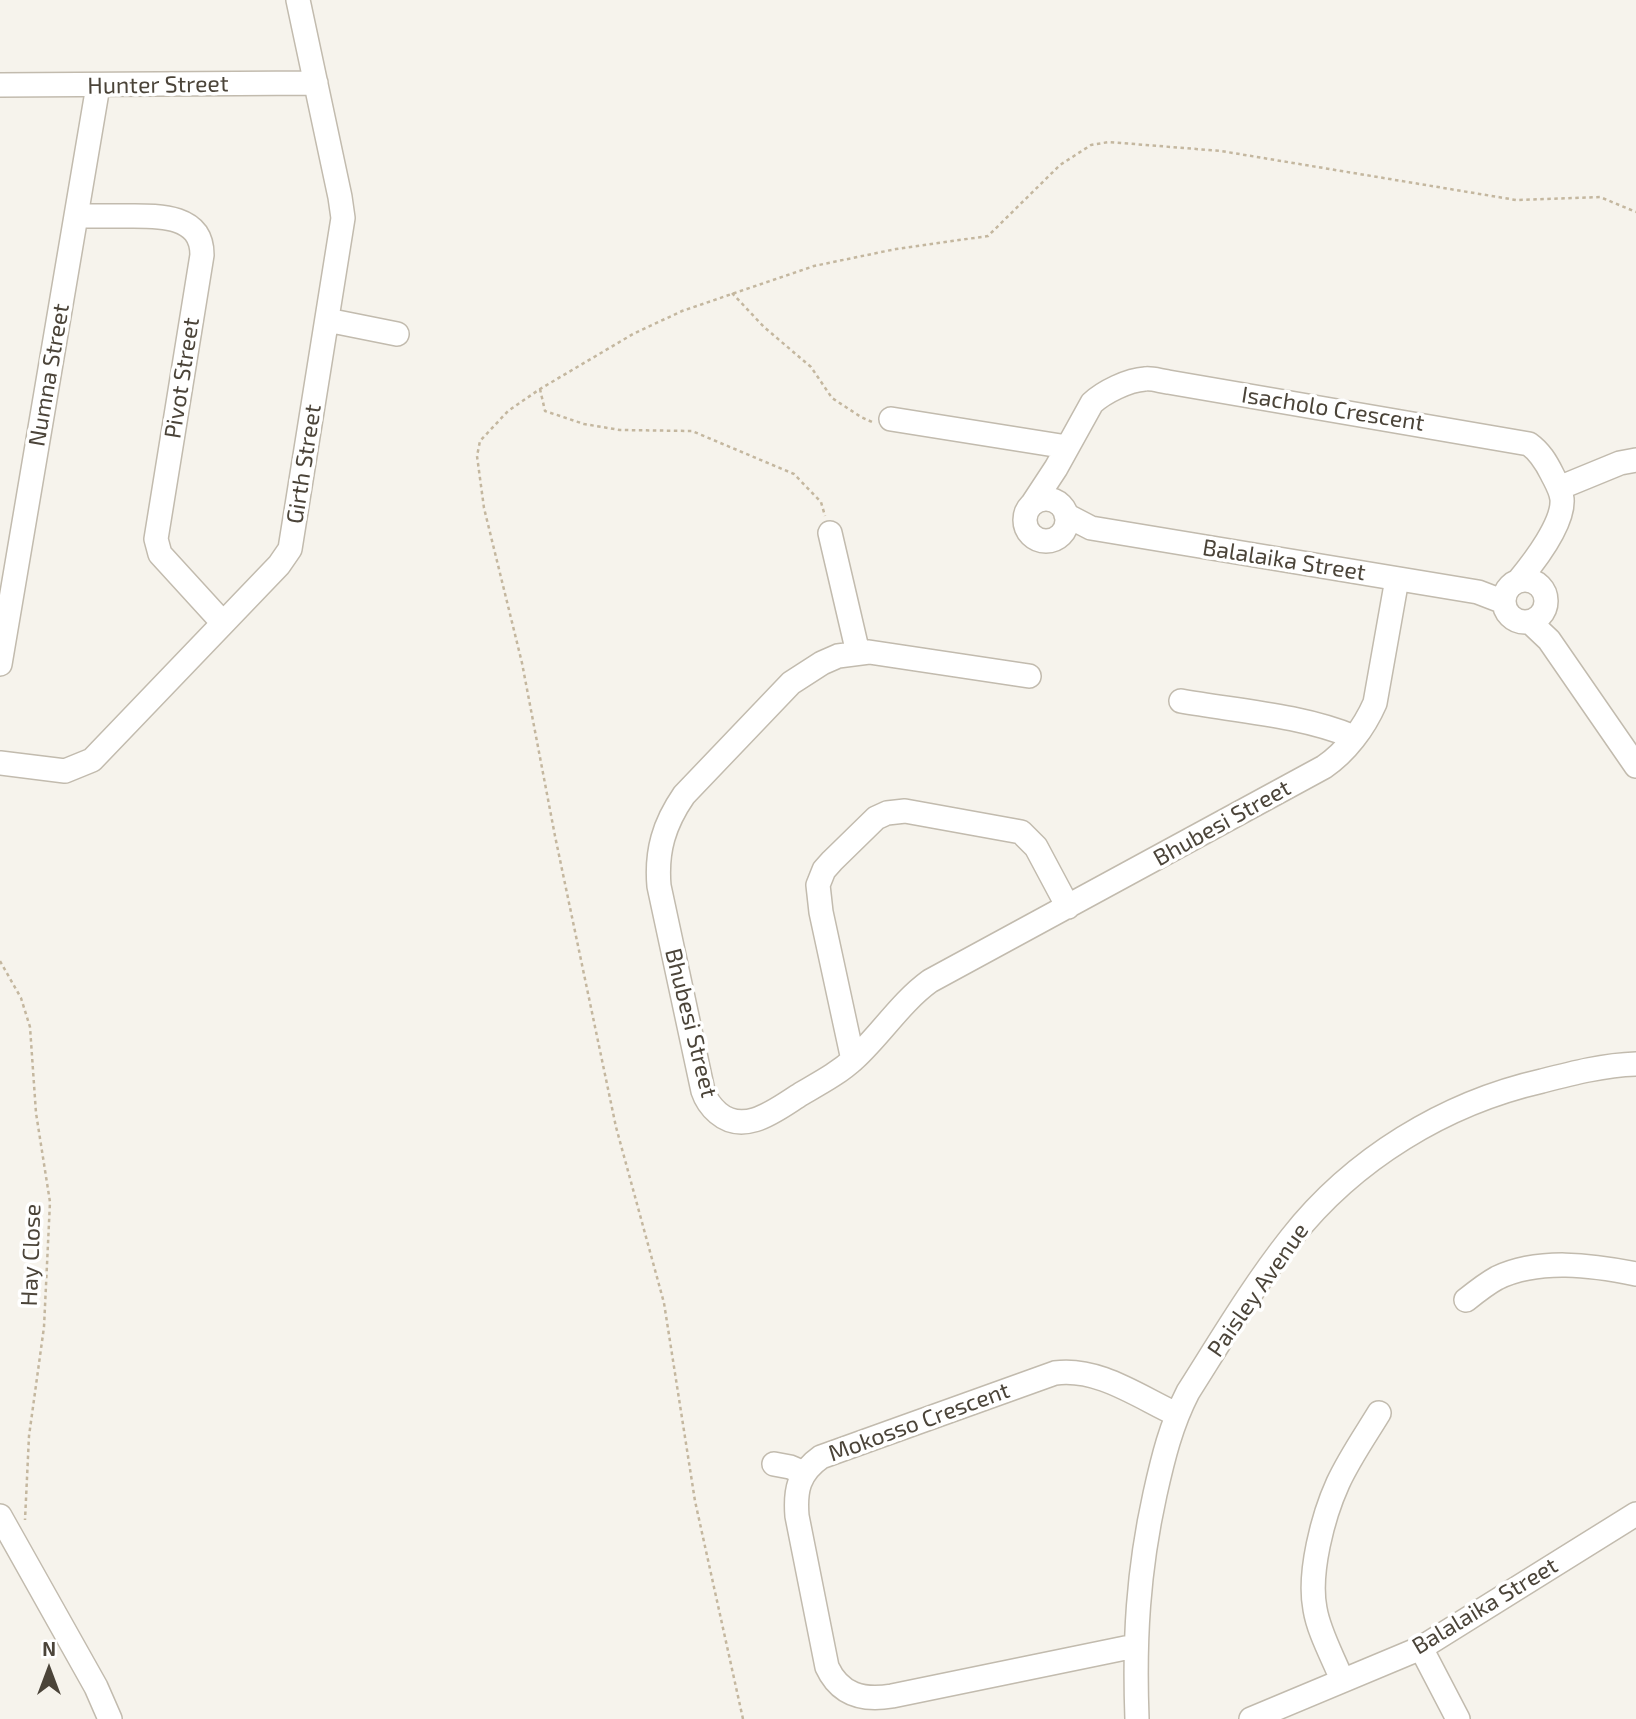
<!DOCTYPE html>
<style>
body{margin:0}
#map{position:relative;width:1636px;height:1719px;overflow:hidden;background:#f6f3ec;font-family:"Exo 2",sans-serif}
canvas{display:block}
.north{position:absolute;left:14px;top:1635px;width:70px;height:70px;-webkit-text-stroke:5px #fff;paint-order:stroke;rotate:0deg;font-size:19px;font-weight:700;line-height:28px;text-align:center;color:#4b4439}
.north::after{content:'';display:block;margin:auto;width:24px;height:32px;background:#4b4439;clip-path:polygon(50% 0,100% 100%,50% 72%,0 100%)}
</style>
<div id="map">
<canvas width="1636" height="1719"></canvas>
<div class="north">N</div>
</div>
<script>
const ctx = document.querySelector('canvas').getContext('2d');
ctx.lineJoin = 'round';
function stroke(path, color, width, dash) { ctx.strokeStyle = color; ctx.lineWidth = width; ctx.lineCap = dash ? 'butt' : 'round'; ctx.setLineDash(dash || []); ctx.stroke(path); }
function label(font, color, halo, rows, align = 'center') {
  ctx.font = font + ' "Exo 2",sans-serif'; ctx.lineWidth = 7; ctx.setLineDash([]); ctx.textBaseline = 'middle'; ctx.strokeStyle = halo; ctx.fillStyle = color; for (const [text, x, y, turn = 0] of rows) {
    ctx.save(); ctx.translate(x, y); ctx.rotate((+turn || 0) * Math.PI / 180); ctx.textAlign = isNaN(turn) ? turn : align; if (halo) ctx.strokeText(text, 0, 0); ctx.fillText(text, 0, 0); ctx.restore();
  }
}
const path = new Path2D(`
 M732,293l32,34 47,40 21,31 29,19 11,5
 M540,389l5,22 39,13 36,6 72,1 102,43 27,28 4,14
 M0,961l21,37 9,29 6,86 14,89 -6,125 -15,109 -4,84
 M743,1719l-48,-218 -31,-198 -48,-176 -61,-291 -33,-173 -38,-155 -7,-52 3,-15 28,-30 32,-22 93,-55 49,-23 132,-45 82,-17 92,-13 72,-71 31,-20 18,-3 112,9 295,49 84,-3 36,15`);
const minor = new Path2D(`
 M0,85l316,-2
 M76,216c17,0 33,0 49,0 30,0 77,-3 77,39l-46,284 4,15 63,69
 M327,320l70,14
 M891,419l176,28
 M1559,488l61,-25 16,-3
 M1025 520a21 21 0 1 1 42 0a21 21 0 1 1-42 0Z
 M1033,503l23,-35 36,-65c12,-11 36,-23 53,-24 7,-1 15,2 23,3l361,62c11,8 17,18 23,30 4,8 9,16 10,25 2,24 -28,63 -43,81
 M1066,515l25,13 387,64 26,10
 M830,533l28,120
 M1504 601a21 21 0 1 1 42 0a21 21 0 1 1-42 0Z
 M1530,622l19,18 87,126
 M0,664l98,-578
 M1029,676l-160,-24 -31,4 -16,7 -31,20 -107,112c-20,29 -28,56 -25,91l44,205c3,9 8,16 15,22 27,23 59,-4 83,-19 19,-11 38,-21 54,-36 26,-24 46,-56 75,-77l394,-214c22,-15 40,-39 51,-64l22,-124
 M1181,701c57,10 120,14 173,36
 M0,763l65,8 27,-11 187,-195 11,-16 53,-331 -3,-21 -42,-197
 M853,1060l-32,-148 -3,-27 6,-15 8,-9 44,-43 11,-5 18,-2 116,21 15,15 32,60
 M1466,1300c10,-8 20,-16 31,-22 42,-20 95,-13 139,-4
 M774,1464l16,3 14,6
 M0,1516l96,171 14,32
 M1135,1646l-243,50c-29,5 -52,-1 -65,-29l-30,-151c-2,-25 1,-43 24,-59l234,-84c43,-6 84,24 121,41
 M1421,1648l37,71
 M1342,1680c-9,-23 -23,-47 -27,-71 -7,-36 8,-93 23,-126 11,-24 27,-47 41,-70
 M1137,1719c-3,-79 1,-148 18,-225 8,-36 16,-69 33,-102 33,-52 65,-106 103,-154 62,-79 154,-135 251,-157 31,-8 62,-16 94,-17
 M1251,1719l170,-71 215,-134`);
const streetNames = [
 ["Hunter Street",158,85,-1],
 ["Numna Street",49,375,-80],
 ["Pivot Street",182,378,-81],
 ["Isacholo Crescent",1333,409,9],
 ["Girth Street",304,464,-81],
 ["Balalaika Street",1284,560,9],
 ["Bhubesi Street",1222,823,-29],
 ["Bhubesi Street",691,1023,76],
 ["Hay Close",31,1255,-88],
 ["Paisley Avenue",1258,1290,-55],
 ["Mokosso Crescent",919,1422,-20],
 ["Balalaika Street",1485,1606,-31]
];
stroke(minor, '#c2bbae', 26);
stroke(path, '#c4b79f', 2.5, [3.5, 3.5]);
stroke(minor, '#fff', 23);
label('23px', '#4b4439', '#fff', streetNames);
</script>
